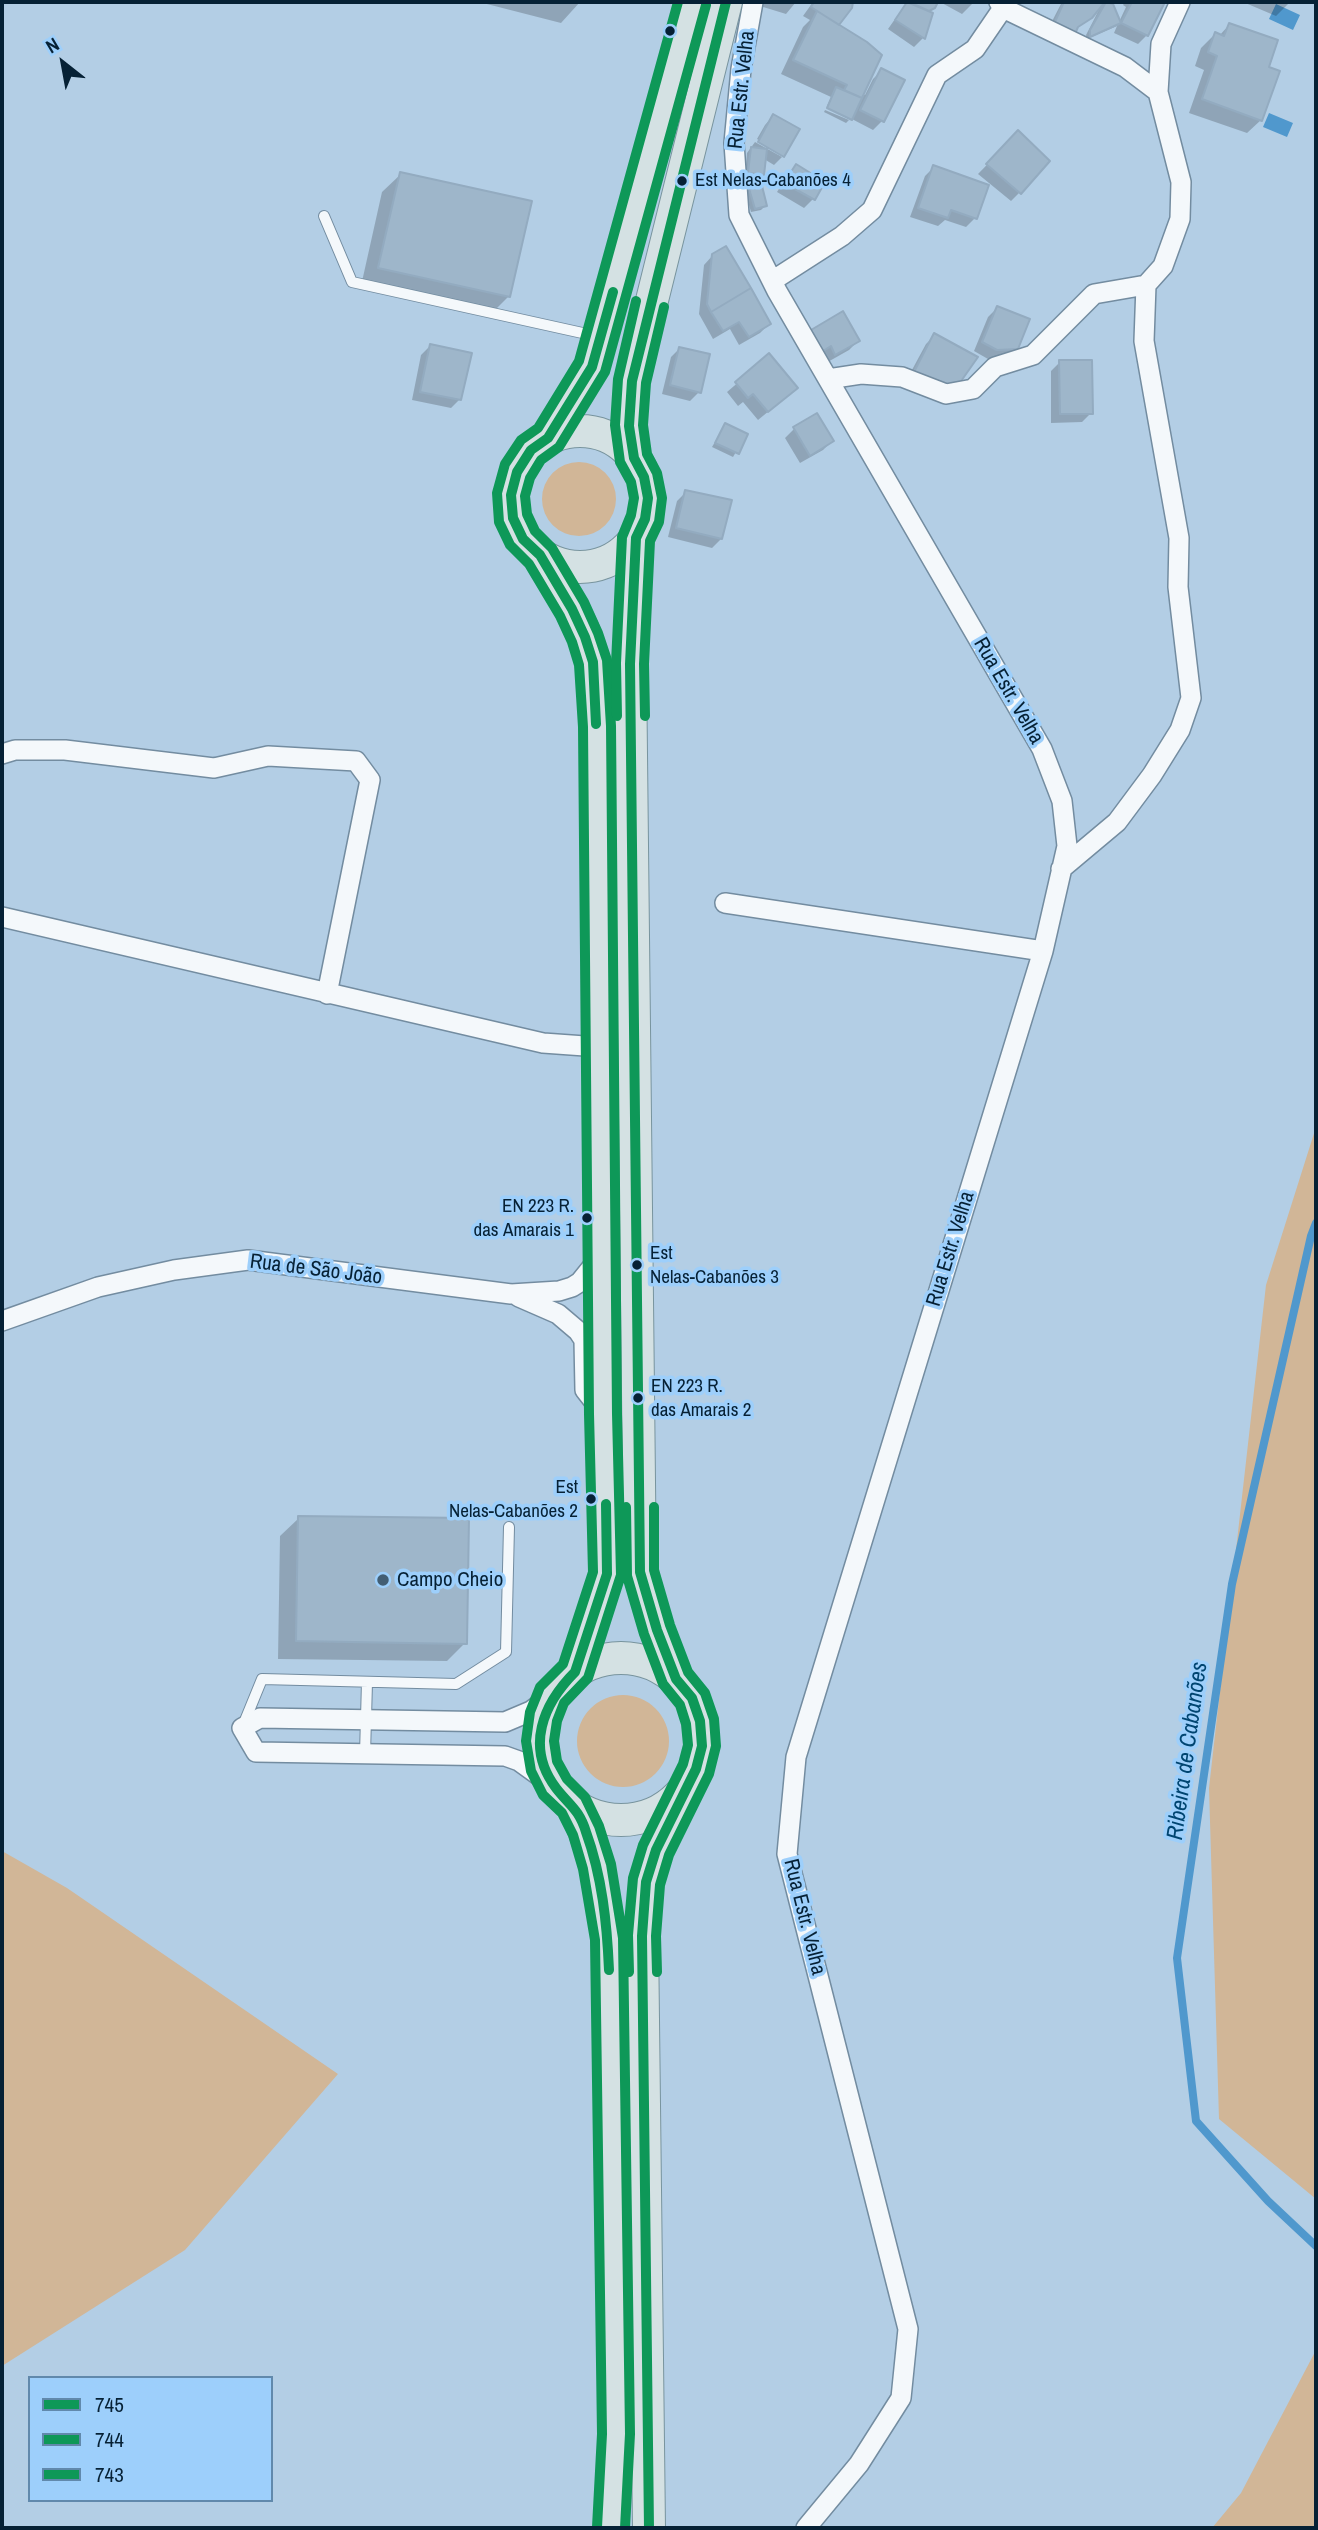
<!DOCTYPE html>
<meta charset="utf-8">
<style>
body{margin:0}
#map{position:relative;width:1318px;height:2530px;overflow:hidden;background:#b3cee5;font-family:"Archivo Narrow",sans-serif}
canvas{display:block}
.frame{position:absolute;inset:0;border:4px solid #062135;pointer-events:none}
.legend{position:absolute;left:28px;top:2376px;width:245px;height:126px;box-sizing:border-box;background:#9dcffb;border:2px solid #6189ac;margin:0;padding:9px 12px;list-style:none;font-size:21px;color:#062135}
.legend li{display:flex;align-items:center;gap:14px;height:35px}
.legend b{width:35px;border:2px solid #6189ac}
.north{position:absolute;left:28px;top:28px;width:70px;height:70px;-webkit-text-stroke:5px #9dcffb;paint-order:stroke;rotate:329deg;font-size:19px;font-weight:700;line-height:28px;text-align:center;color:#062135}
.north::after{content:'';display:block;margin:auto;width:24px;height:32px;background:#062135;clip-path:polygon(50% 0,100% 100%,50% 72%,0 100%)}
</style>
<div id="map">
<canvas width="1318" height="2530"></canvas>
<div class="frame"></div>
<ul class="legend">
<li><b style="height:9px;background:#0e9858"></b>745</li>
<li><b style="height:9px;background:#0e9858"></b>744</li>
<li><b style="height:9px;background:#0e9858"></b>743</li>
</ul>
<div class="north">N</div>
</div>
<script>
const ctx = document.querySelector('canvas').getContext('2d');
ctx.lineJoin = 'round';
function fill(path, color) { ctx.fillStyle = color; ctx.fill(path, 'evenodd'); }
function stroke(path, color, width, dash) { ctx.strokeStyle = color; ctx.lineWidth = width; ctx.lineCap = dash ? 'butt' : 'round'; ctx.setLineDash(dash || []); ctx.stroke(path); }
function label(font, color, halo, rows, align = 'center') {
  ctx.font = font + ' "Archivo Narrow",sans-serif'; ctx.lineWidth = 7; ctx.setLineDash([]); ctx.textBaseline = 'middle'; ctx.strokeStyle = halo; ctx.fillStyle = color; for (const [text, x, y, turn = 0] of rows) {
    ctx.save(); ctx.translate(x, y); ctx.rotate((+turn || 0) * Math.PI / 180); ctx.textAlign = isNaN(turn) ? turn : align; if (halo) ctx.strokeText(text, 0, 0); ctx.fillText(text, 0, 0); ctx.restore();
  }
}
const green = new Path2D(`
 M542 499a37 37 0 1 1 74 0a37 37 0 1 1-74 0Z
 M1316,1127v1072l-97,-80 -10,-331 57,-503z
 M577 1741a46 46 0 1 1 92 0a46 46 0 1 1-92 0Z
 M2,1851l65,37 271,186 -153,176 -183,116z
 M1316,2350v178h-104l29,-35z`);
const water = new Path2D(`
 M1276,4l24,11 -7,15 -24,-11z
 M1269,113l24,10 -6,14 -24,-10z`);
const shadow = new Path2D(`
 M479,2h101l-19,21z
 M762,2h34l-10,12 -26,-8z
 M813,2h39l-15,23 25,69 3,1 8,-16 9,-9v51l-9,9 -46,-24 4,-9 -50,-23 22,-47 7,-7 -7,-4z
 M907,2h29l-8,11 3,1 -8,24 -9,9 -26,-18z
 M940,2h34l-12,12z
 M1062,2h41l-12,15 -17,14 -28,2z
 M1103,2l9,4 7,16 7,-15 -3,-2 2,-3h38l-16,33 -9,9 -24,-11 3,-7 -30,13 -1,-4z
 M1243,2h47l-14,14z
 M1229,25l38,43 -6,52 -14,13 -58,-20 15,-43 -9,-4 6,-18 14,-14 4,2z
 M825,110l24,10 -3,3 -22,-11z
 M773,116l10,38 -26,-15 8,-14z
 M1018,133l2,59 -9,9 -33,-27z
 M755,142l27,15 -8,8 -10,-6 -2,15 -4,4 -13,-1 2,-24z
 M796,167l27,15 -10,17 -9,9 -27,-16 10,-16z
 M934,167l41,51 -9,9 -21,-7 -7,6 -28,-9 15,-41z
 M401,174l107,123 -18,18 -129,-29 21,-94z
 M749,187l16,19 -4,4 -10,2 -6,-21z
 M713,255l56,69 -9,9 -21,12 -9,-16 -17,10 -14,-25 5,-49z
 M997,308l19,40 -9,10 -19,1 -14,-8 14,-34z
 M812,331l46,10 -9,9 -23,13 -23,-23z
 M935,335l13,57 -14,8 -28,-19 20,-37z
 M430,346l30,53 -9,9 -39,-8 9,-45z
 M680,348l19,44 -9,9 -28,-7 9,-37z
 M769,356l17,41 -28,23 -15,-18 -5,4 -11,-14z
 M1060,362l31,51 -9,9 -31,1v-52z
 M816,415l16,26 -9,9 -23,13 -15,-25 9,-9z
 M725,425l21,10 -13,22 -21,-10z
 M686,492l35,47 -9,9 -44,-11 9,-36z
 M299,1518l166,125 -18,18 -169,-2 2,-123z`);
const stream = new Path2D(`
 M1316,1223l-5,13 -79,348 -55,374 19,163 72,80 48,45`);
const building = new Path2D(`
 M814,2h39l-1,6 -13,17 -28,-18z
 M907,2l26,11 -8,26 -30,-19z
 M909,2h29l-3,6 -6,3z
 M1064,2h41l-13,16 -14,9 -3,7 -21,-10z
 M1106,2l7,2 8,19 -31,14v-7z
 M1132,2h33l-17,34 -27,-13z
 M817,11l50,31 15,13 -20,43 -18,-8 3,-5 -54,-25z
 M1229,23l49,17 -9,27 11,4 -18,50 -60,-22 15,-43 -9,-4 7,-20 9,4z
 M881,68l24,12 -21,42 -24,-12z
 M836,87l26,11 -10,22 -25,-12z
 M773,114l27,15 -16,28 -26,-15z
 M1018,130l32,31 -29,33 -35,-30z
 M751,147l16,2 -3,26 -16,-2z
 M796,164l29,18 -10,18 -31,-17z
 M933,165l56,20 -12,34 -26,-9 -3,8 -30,-10z
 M400,172l132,29 -22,96 -132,-29z
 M761,182l6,24 -12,3 -7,-24z
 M726,246l25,42 -40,24 -4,-8 5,-50z
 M751,288l20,36 -22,13 -10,-15 -16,9 -12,-19z
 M997,306l33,13 -12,30 -21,1 -15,-8z
 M843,311l17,30 -25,14 -4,-9 -8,5 -12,-21z
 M934,333l44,24 -19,27 -15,8 -30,-20z
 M430,344l42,9 -11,47 -41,-8z
 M679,347l31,7 -9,39 -31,-8z
 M769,353l29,35 -30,24 -15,-18 -5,4 -13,-16z
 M1059,360h33l1,54h-33z
 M817,413l17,28 -24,15 -17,-29z
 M725,423l23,11 -9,20 -24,-11z
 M685,490l47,10 -10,39 -46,-11z
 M298,1516l171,2 -2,126 -171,-3z`);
const service = new Path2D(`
 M324,216l28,66 244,54
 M244,1723l18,-44 194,5 50,-32 3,-125
 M365,1754l2,-72`);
const minor = new Path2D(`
 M753,2l-12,67 -7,74 5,72 38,76 265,458 20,52 5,45 -24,105 -247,806 -9,97 121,475 -7,69 -42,66 -53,64
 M999,2l4,6 122,59 33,25
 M772,281l70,-45 30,-26 65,-135 38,-26 28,-41
 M828,379l33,-5 41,3 44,17 27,-5 22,-22 38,-12 61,-61 52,-9 17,-19 17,-47 1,-37 -23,-90 3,-48 19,-42
 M2,754l13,-4h50l149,18 54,-12 88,5 14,19 -43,214
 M1061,869l56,-47 35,-47 28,-45 11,-32 -13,-111 1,-49 -35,-197 2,-56
 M725,903l318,48
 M2,917l541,126 56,4
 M519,1297l39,17 20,17 6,9 1,50 18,23
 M2,1321l96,-34 76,-17 74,-10 263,34 48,-3 13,-4 8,-5 21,-26
 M552,1695l-21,16 -26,11 -245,-4 -18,10 14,24 249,4 14,5 36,26`);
const primary = new Path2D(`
 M512 499a68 68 0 1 1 136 0a68 68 0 1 1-136 0Z
 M548,438l44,-71 76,-271 24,-94
 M634,458l-5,-32 3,-45 94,-379
 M636,538l-6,126 10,908 17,58 19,49
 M540,555c20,33 46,68 53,107 4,21 2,44 4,65l6,687 4,160 -32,98
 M540 1739a81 81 0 1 1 162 0a81 81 0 1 1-162 0Z
 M573,1805c22,43 28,87 36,134l7,495 -5,94
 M649,2528l-7,-592 4,-54 10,-32 28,-60`);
const bus1 = new Path2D(`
 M596,724l-3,-62 -8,-25 -13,-28 -32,-54 -17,-16 -10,-21 -2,-23 6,-23 14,-22 17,-12 44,-71 21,-75
 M575,1672l32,-98 -1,-70
 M575,1672c-32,32 -50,75 -19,116 13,17 23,21 30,44 16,44 21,91 23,138
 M649,2528l-7,-592 4,-54 10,-32 40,-81 6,-23 -2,-25 -8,-23 -16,-19 -19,-49 -17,-58 -10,-908 6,-126 9,-19 3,-21 -4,-21 -10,-19 -5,-32 3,-45 94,-379`);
const bus2 = new Path2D(`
 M645,716l-1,-52 6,-123 9,-19 3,-24 -5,-25 -10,-19 -4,-29 3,-42 18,-76
 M626,1507l1,69 17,58 19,50 17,21 6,19 2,21 -5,19 -40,81 -10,33 -5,57 1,37
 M625,2528l5,-94 -7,-496 -12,-74 -12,-38 -14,-29 -18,-18 -10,-18 -3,-20 3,-20 7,-18 24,-25 33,-103 -4,-161 -6,-688 -4,-66 -9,-27 -14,-31 -32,-54 -17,-17 -8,-17 -2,-18 5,-18 11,-18 18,-13 46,-75 101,-367`);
const bus3 = new Path2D(`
 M617,716l-1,-53 6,-126 9,-22 3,-17 -3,-16 -11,-20 -5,-37 3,-46 18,-78
 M654,1507v63l16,55 18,47 17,21 9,26 2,27 -7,28 -40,81 -9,30 -4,51 1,36
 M597,2527l5,-93 -7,-494 -12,-71 -10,-34 -11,-22 -19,-18 -12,-24 -5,-30 4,-29 10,-25 23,-23 30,-92 -4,-158 -6,-687 -4,-62 -7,-23 -12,-26 -31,-52 -19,-19 -11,-23 -2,-29 8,-29 16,-24 17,-12 41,-67 99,-359`);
const markers = [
 [670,31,6,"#062135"],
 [682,181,6,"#062135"],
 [587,1218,6,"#062135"],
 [637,1265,6,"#062135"],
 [638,1398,6,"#062135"],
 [591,1499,6,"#062135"],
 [383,1580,7,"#435e73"]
];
const busNames = [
 ["Est Nelas-Cabanões 4",695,181],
 ["EN 223 R.",574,1207,"right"],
 ["das Amarais 1",574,1231,"right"],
 ["Est",650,1254],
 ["Nelas-Cabanões 3",650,1278],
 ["EN 223 R.",651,1387],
 ["das Amarais 2",651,1411],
 ["Est",578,1488,"right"],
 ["Nelas-Cabanões 2",578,1512,"right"]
];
const streetNames = [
 ["Rua Estr. Velha",742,90,-84],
 ["Rua Estr. Velha",1008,691,60],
 ["Rua Estr. Velha",951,1249,-73],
 ["Rua de São João",316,1270,7],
 ["Rua Estr. Velha",804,1917,76]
];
const poiNames = [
 ["Campo Cheio",397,1580]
];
const waterNames = [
 ["Ribeira de Cabanões",1188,1751,-82]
];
fill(green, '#d1b697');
fill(water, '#5098cd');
fill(shadow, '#0003');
stroke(stream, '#5098cd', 8);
fill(building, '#9eb6ca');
stroke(building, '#93abc0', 2);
stroke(service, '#738ca0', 12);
stroke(minor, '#738ca0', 22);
stroke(primary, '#78949e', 34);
stroke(service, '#f4f8fb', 10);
stroke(minor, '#f4f8fb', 19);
stroke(primary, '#d4e1e3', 32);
stroke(bus1, '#0e9858', 10);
stroke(bus2, '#0e9858', 10);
stroke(bus3, '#0e9858', 10);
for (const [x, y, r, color] of markers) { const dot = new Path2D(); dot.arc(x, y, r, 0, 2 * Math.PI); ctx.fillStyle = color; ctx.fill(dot); stroke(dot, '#9dcffb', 2.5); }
label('19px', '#062135', '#9dcffb', busNames, 'left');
label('21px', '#062135', '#9dcffb', streetNames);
label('21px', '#062135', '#9dcffb', poiNames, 'left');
label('italic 23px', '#004571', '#9dcffb', waterNames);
</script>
